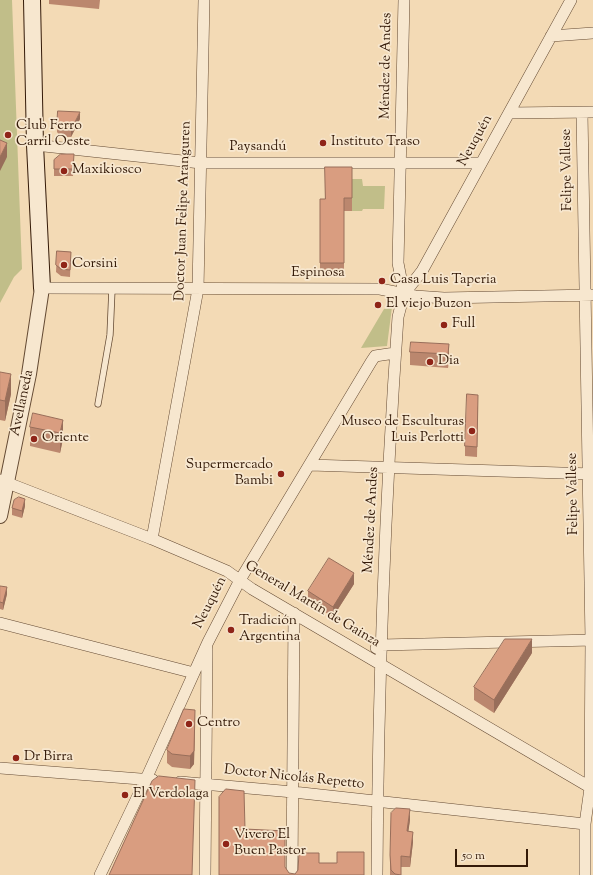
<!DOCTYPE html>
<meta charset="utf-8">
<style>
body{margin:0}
#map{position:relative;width:593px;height:875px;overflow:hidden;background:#f3dab5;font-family:"Sorts Mill Goudy",serif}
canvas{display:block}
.scale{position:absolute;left:455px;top:849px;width:73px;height:18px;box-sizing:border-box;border:2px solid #341a08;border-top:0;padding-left:5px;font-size:12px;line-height:14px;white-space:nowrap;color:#341a08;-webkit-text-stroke:3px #f7e7cf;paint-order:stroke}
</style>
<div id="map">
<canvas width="593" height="875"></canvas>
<div class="scale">50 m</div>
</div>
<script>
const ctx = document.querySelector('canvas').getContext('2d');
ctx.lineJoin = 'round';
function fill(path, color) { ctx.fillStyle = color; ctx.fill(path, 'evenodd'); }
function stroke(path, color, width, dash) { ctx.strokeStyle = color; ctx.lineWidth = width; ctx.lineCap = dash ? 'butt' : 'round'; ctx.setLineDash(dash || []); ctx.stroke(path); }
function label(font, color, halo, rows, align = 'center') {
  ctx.font = font + ' "Sorts Mill Goudy",serif'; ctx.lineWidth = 3.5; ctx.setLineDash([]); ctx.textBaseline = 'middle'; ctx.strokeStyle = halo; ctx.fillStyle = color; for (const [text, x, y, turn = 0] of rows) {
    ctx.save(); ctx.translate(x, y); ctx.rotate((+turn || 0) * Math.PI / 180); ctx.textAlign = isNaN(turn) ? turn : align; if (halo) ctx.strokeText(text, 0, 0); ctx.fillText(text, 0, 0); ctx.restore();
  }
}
const green = new Path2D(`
 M0,0h12l10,269 -8,8 -14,26z
 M352,179h10l1,7h22l-1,23h-21l-1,2h-10z
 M392,307l-5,39 -26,2 23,-39z`);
const service = new Path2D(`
 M98,404l12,-69 2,-46`);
const minor = new Path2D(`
 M551,36l42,-3
 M509,113l84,-1
 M582,113l9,527 -1,148 -5,36v51
 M35,145l166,18h280
 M42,288l338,1 35,7 29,2 149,-3
 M404,294l18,-23 149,-271
 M310,465l283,9
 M0,480l152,59 75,32 25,18 341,200
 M152,539l46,-250 6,-289
 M0,623l194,50
 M376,648l5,-3 212,-5
 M0,768l153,12
 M180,782l113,10 292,32
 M100,875l46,-96 62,-137 32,-62 131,-218 4,-6 20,-3
 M205,875l2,-226
 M292,875l2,-262
 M377,875c1,-186 8,-372 21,-558l6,-23 -6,-31 6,-263`);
const tertiary = new Path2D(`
 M0,516l29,-142 13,-86`);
const secondary = new Path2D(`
 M32,0l3,145 7,143`);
const wall = new Path2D(`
 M49,0h51l-1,9 -50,-5z
 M80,119l-9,18h-10l-4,-5v-7z
 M54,160l20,1 -1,15h-19z
 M352,167v44h-8v64l-24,1v-77h5z
 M57,251l14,1 -1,25 -9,-1 -5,-4z
 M449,344l-1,24 -38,-3v-13z
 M0,372l11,22 -6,27 -5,-1z
 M478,405l-1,52 -12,-1v-10z
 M63,420v19l-3,14 -30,-7v-19z
 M25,506l-3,12 -10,-3v-7z
 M354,584l-21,33 -25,-15v-11z
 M0,586l7,8 -4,16 -3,-1z
 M532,653l-38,60 -20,-13v-13z
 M195,723l-1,41 -4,5 -18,-2 -5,-4v-13z
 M410,820l-2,11 5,11 -3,25h-9v8h-11v-20z`);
const shadedWall = new Path2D(`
 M80,112v7l-9,18v-7z
 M7,143v14l-7,14v-14z
 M449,344v14l-1,10v-14z
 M11,374v20l-6,27v-20z
 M63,420v19l-3,14v-20z
 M25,499v7l-3,12v-7z
 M354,573v11l-21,33v-10z
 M7,587v7l-4,16v-7z
 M532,639v14l-38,60v-13z
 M195,710l-1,54 -4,5v-13z
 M410,809v11l-3,22v-11z
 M413,832v10l-3,25v-10z`);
const building = new Path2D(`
 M58,111l22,1 -9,18h-10l-4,-5z
 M0,140l7,3 -7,14z
 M61,154h13l-1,15h-19v-9z
 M325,167h27v31h-8v65h-24v-64h5z
 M57,251l14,1 -1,18 -9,-1 -5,-4z
 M411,342l38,2 -1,10 -38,-2z
 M0,372l11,2 -6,27 -5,-1z
 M467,394l11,1 -1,52 -12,-1z
 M33,413l30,7 -3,13 -30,-6z
 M19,497l6,2 -3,12 -10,-3 2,-8z
 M329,558l25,15 -21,34 -25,-16z
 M0,586l7,1 -4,16 -3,-1z
 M505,639h27l-38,61 -20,-13z
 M184,709l11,1 -1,41 -4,5 -18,-2 -5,-4z
 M159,776l36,4 -3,95h-83l43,-94z
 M226,789l18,2 1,38 40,2v36l4,6 6,1 3,-4 1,-17h20v10h18v-11h27v23h-145v-78z
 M396,808l14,1 -3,22 6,1 -3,25 -9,-1v19l-6,-1 -4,-4 -1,-15 1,-42z`);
const markers = [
 [8,135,4,"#8f2418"],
 [323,143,4,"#8f2418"],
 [64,171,4,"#8f2418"],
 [64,265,4,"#8f2418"],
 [382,281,4,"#8f2418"],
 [378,305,4,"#8f2418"],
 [444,325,4,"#8f2418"],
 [430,362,4,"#8f2418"],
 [472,431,4,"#8f2418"],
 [34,439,4,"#8f2418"],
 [281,474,4,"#8f2418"],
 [231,630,4,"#8f2418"],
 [189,724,4,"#8f2418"],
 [16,758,4,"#8f2418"],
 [125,795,4,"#8f2418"],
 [226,844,4,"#8f2418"]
];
const streetNames = [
 ["Méndez de Andes",387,66,-89],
 ["Neuquén",476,141,-61],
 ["Paysandú",258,148],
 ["Felipe Vallese",568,170,-91],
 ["Doctor Juan Felipe Aranguren",184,211,-88],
 ["Espinosa",318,274],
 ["Avellaneda",23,403,-78],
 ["Felipe Vallese",574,494,-91],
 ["Méndez de Andes",372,520,-87],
 ["Neuquén",211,603,-63],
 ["General Martín de Gainza",312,605,31],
 ["Doctor Nicolás Repetto",294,778,6]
];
const poiNames = [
 ["Club Ferro",16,127],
 ["Carril Oeste",16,143],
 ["Instituto Traso",331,143],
 ["Maxikiosco",72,171],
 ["Corsini",72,265],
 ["Casa Luis Taperia",390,281],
 ["El viejo Buzon",386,305],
 ["Full",452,325],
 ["Dia",438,362],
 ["Museo de Esculturas",464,423,"right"],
 ["Luis Perlotti",464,439,"right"],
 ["Oriente",42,439],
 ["Supermercado",273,466,"right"],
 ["Bambi",273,482,"right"],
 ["Tradición",239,622],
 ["Argentina",239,638],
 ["Centro",197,724],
 ["Dr Birra",24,758],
 ["El Verdolaga",133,795],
 ["Vivero El",234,836],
 ["Buen Pastor",234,852]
];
fill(green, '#c1be89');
stroke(service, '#644a33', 7);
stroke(minor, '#644a33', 12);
stroke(tertiary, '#644a33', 16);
stroke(secondary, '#341a08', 18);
stroke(service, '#f7e7cf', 5.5);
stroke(minor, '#f7e7cf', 11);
stroke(tertiary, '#f7e7cf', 14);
stroke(secondary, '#f7e7cf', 16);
fill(wall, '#bb876e');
fill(shadedWall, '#986e5a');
fill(building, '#d99d80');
stroke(building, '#986e5a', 1);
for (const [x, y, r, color] of markers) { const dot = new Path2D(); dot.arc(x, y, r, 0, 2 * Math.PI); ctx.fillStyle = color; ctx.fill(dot); stroke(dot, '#f7e7cf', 1.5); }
label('14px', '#341a08', '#f7e7cf', streetNames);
label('14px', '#341a08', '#f7e7cf', poiNames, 'left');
</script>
